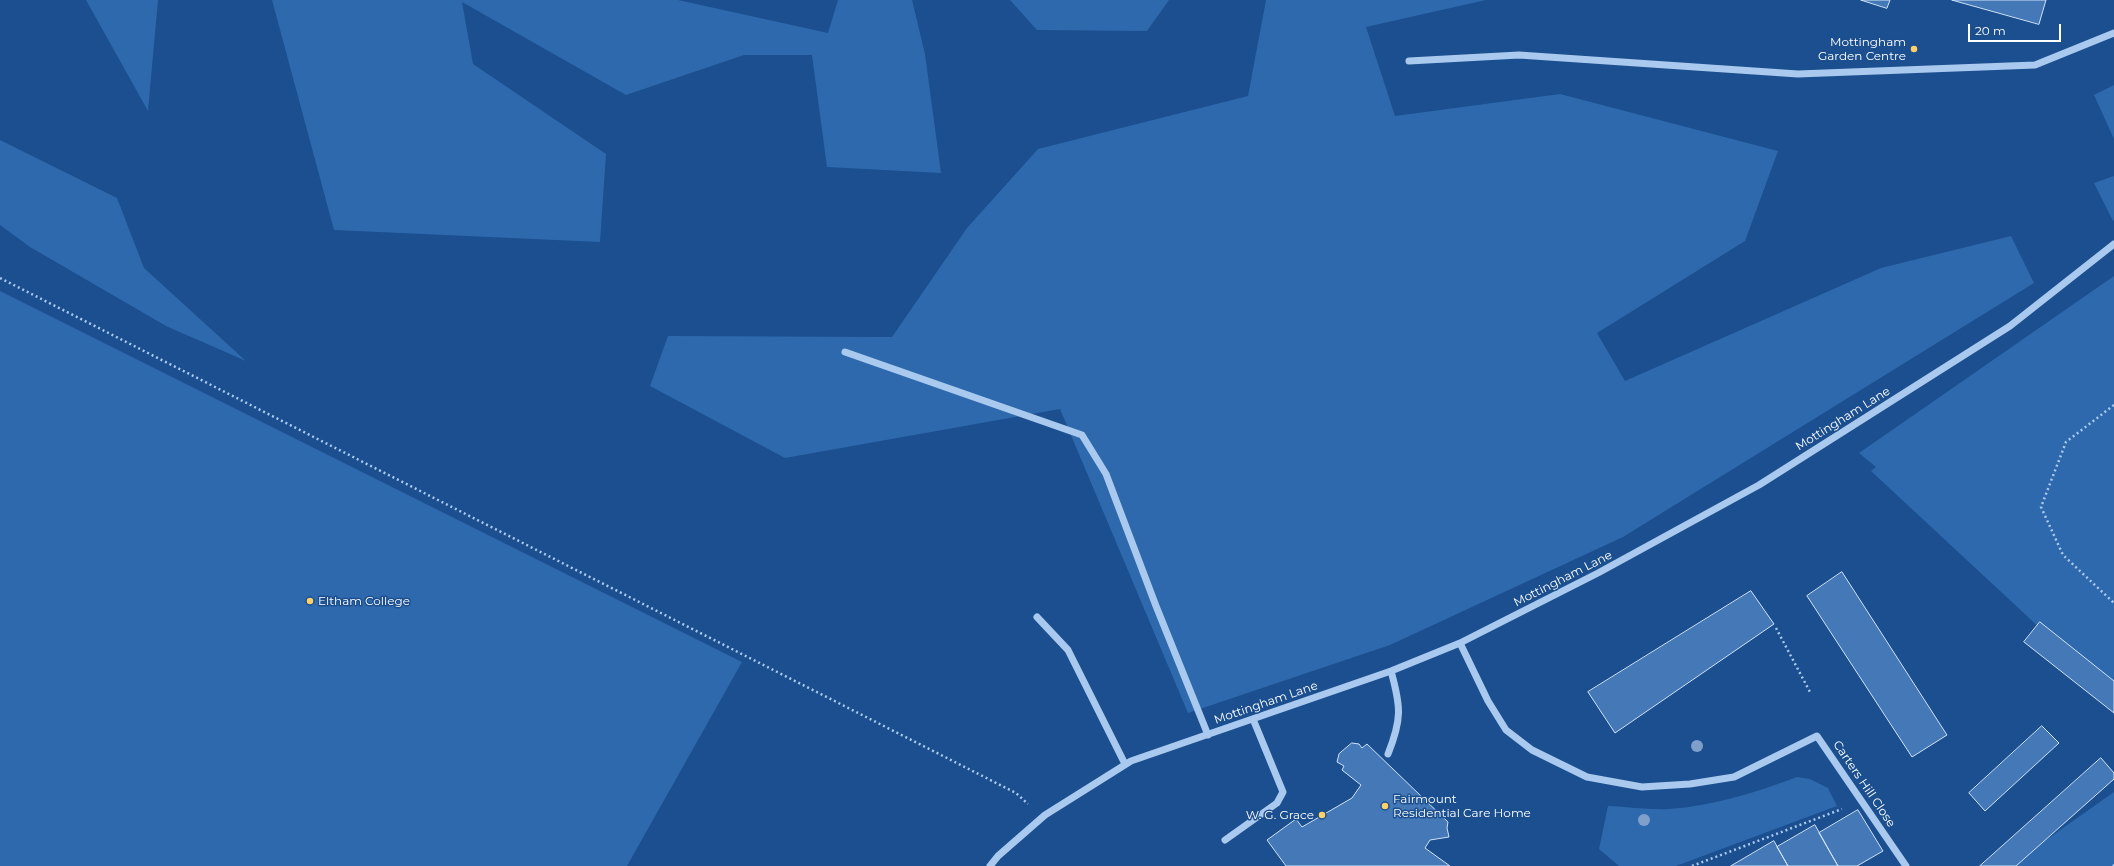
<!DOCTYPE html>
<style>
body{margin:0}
#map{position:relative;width:2114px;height:866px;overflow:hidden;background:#1b4f8f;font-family:Montserrat,sans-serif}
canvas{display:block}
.scale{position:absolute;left:1968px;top:24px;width:93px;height:18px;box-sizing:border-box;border:2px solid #fff;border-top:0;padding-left:5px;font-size:12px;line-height:14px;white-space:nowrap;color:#fff;-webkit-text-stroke:3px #1b4f8f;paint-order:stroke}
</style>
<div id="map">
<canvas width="2114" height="866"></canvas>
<div class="scale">20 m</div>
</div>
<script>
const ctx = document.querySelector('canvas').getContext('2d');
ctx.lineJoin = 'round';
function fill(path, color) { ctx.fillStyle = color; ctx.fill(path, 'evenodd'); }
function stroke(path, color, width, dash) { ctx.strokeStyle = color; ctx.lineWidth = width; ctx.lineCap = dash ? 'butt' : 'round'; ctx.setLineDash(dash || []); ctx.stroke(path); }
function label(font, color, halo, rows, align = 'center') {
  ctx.font = font + ' Montserrat,sans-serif'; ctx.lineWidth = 3; ctx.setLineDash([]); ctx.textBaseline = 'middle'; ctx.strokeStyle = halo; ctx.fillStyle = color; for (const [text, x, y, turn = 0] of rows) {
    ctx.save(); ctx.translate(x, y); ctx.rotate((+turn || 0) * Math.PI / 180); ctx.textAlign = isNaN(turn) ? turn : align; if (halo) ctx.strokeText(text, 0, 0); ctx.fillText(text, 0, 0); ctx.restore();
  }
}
const green = new Path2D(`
 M86,0h72l-10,111z
 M272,0h406l150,33 10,-33h74l13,54 16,119 -114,-6 -15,-112h-68l-118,40 -164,-93 11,62 133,90 -6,88 -266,-12z
 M1010,0h159l-22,31 -110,-1z
 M1266,0h220l-120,27 29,89 165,-22 218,57 -33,90 -148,92 28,48 256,-113 130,-32 23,47 -411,254 -233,108 -202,68 -128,-304 -275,49 -135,-72 18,-50 224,1 75,-109 71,-79 210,-53z
 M2114,85v54l-20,-44z
 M0,140l117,58 27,70 102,93 -80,-35 -136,-79 -30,-22z
 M2114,176v44l-1,1 -19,-38z
 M2114,276v421l-243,-226 5,-4 -17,-14z
 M0,291l742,371 -115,204h-627z
 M1797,777l13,2 18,9 9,18 -161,60h-57l-20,-17 9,-43c20,1 42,4 61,3 44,-3 88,-17 128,-32z
 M2114,792v74h-105z`);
const building = new Path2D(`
 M1861,0h29l-3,8z
 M1952,0h94l-7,24z
 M1842,572l105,163 -35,22 -105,-161z
 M1751,591l23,33 -159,109 -27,-41z
 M2040,622l74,59v32l-90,-71z
 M2042,726l17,17 -74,68 -16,-18z
 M1352,743l7,1 3,4 5,-4 81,78 -1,6 2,9 -19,3 -5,8 25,18h-164l-19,-26 29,-21 6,8 50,-29 9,-13 -19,-15 2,-4 -7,-4 2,-8z
 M2101,758l13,15v6l-98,87h-36z
 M1858,810l25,41 -26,15h-19l-19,-33z
 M1815,825l23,41h-50l-11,-19z
 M1774,841l14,25h-57z`);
const path = new Path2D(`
 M0,278l1016,515 12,11
 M2114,405l-48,37 -25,65 22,48 51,48
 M1776,628l34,64
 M1692,866l150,-57
 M2113,866l1,-1`);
const minor = new Path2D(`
 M1409,61l110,-6 279,19 237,-9 79,-32
 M845,352l237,83 24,39 50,132 52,129
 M1037,617l31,33 57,114
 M1460,643l28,58 18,29 26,20 55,27 55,10 48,-3 44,-7 83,-41 89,130
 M1388,754c14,-35 13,-47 3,-83
 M1225,840l52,-37 6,-11 -30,-73
 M990,866l8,-10 47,-41 86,-54 260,-90 69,-28 138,-70 161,-88 251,-159 104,-82`);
const trees = [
 [1697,746],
 [1644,820]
];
const markers = [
 [1914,49,4,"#ffd166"],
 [310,601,4,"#ffd166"],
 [1385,806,4,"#ffd166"],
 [1322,815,4,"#ffd166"]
];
const poiNames = [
 ["Mottingham",1906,42],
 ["Garden Centre",1906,56],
 ["Eltham College",318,601,"left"],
 ["Fairmount",1393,799,"left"],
 ["Residential Care Home",1393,813,"left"],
 ["W. G. Grace",1314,815]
];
const streetNames = [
 ["Mottingham Lane",1843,419,-32],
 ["Mottingham Lane",1563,579,-27],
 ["Mottingham Lane",1266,703,-19],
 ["Carters Hill Close",1864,784,56]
];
fill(green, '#2e69ad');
fill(building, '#4478b7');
stroke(building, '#cfe3fa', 1);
stroke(path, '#a9c9ee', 2.5, [2, 3]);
stroke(minor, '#a9c9ee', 7);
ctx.fillStyle = '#7ea0ca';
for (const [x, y] of trees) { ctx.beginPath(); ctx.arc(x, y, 6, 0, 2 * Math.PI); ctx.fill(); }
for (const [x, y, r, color] of markers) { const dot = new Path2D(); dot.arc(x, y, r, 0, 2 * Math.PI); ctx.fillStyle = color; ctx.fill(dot); stroke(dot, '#1b4f8f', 1.5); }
label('12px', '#fff', '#1b4f8f', poiNames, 'right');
label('12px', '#fff', '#1b4f8f', streetNames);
</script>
